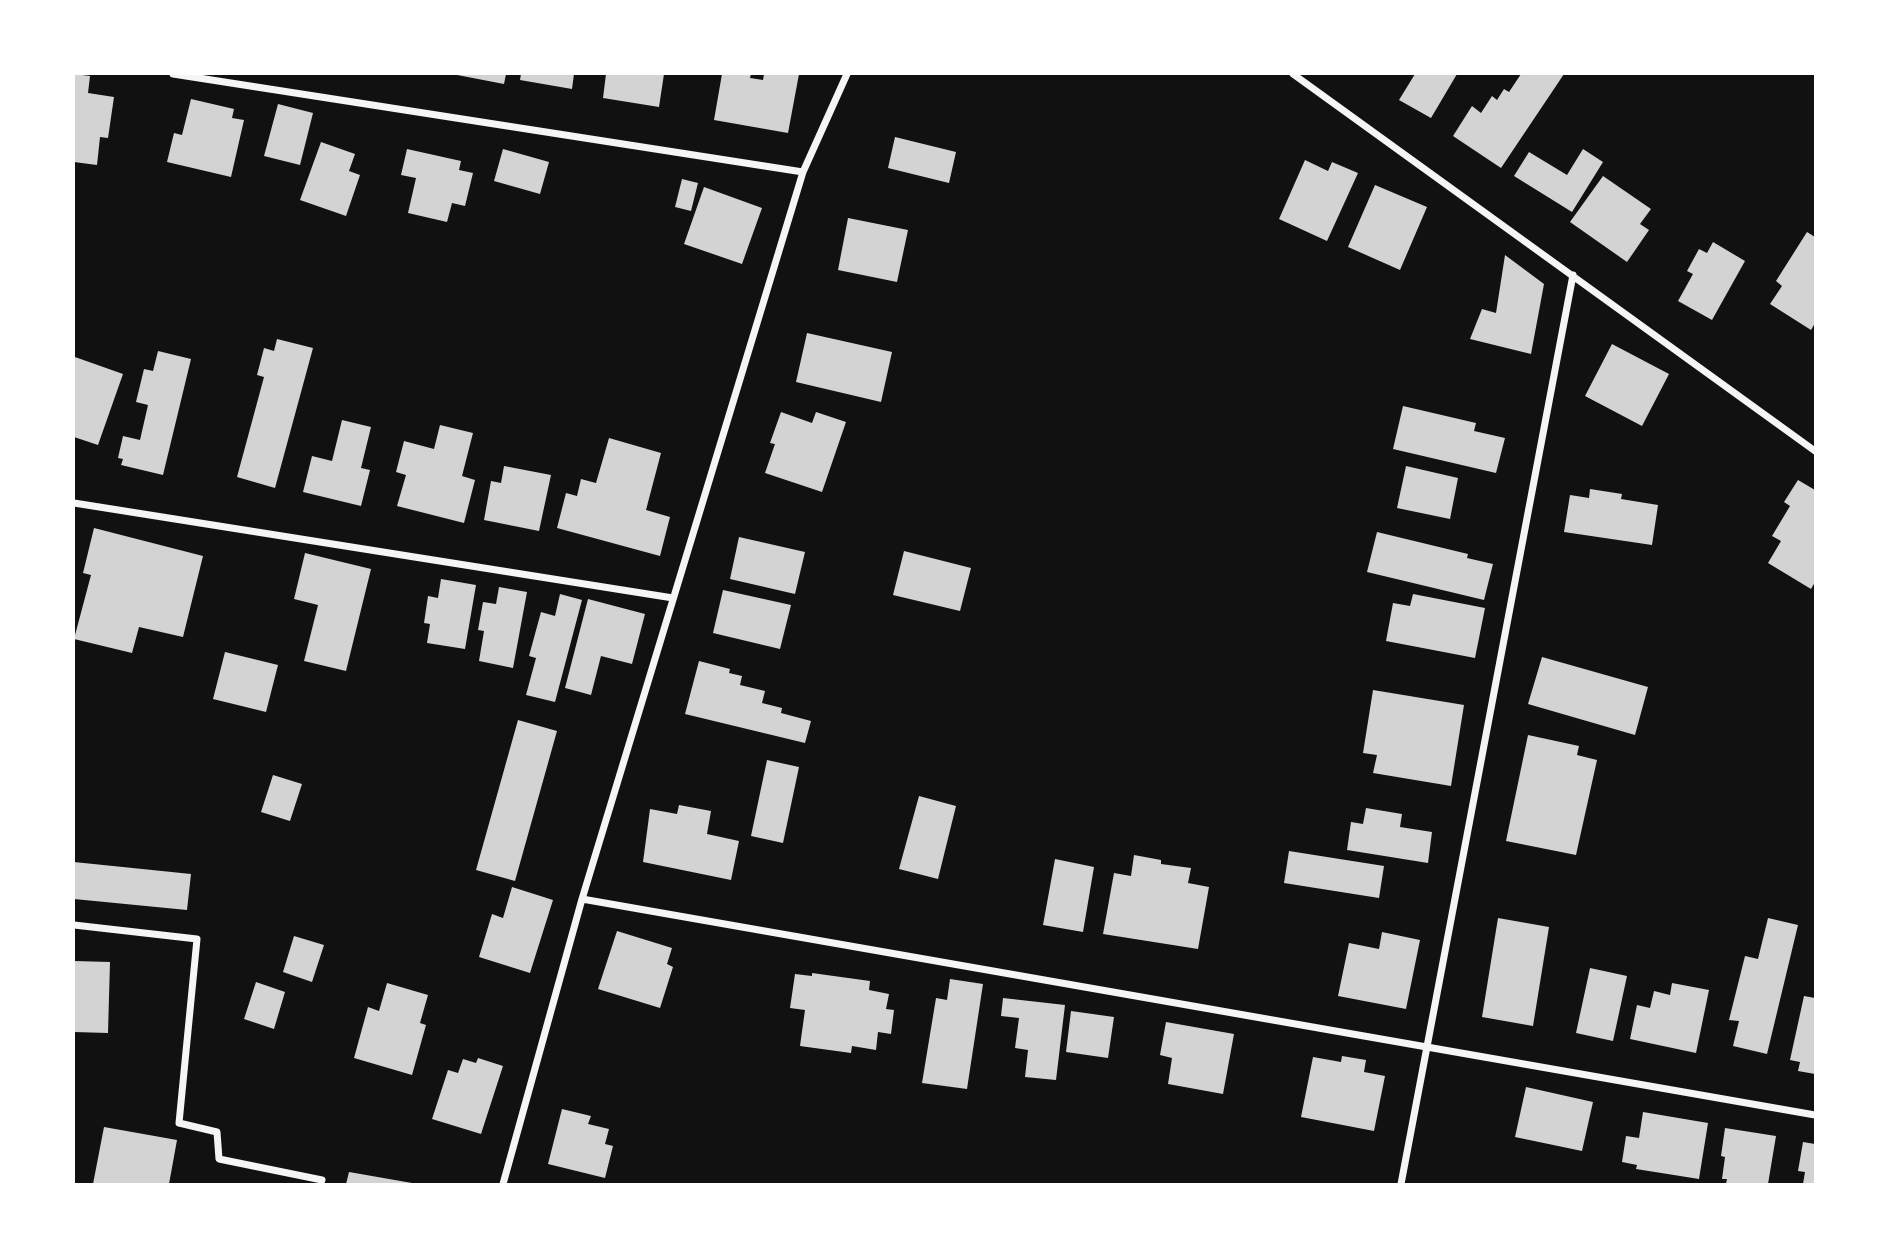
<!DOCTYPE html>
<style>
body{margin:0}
#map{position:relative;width:1889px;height:1258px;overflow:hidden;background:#111;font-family:Arial,sans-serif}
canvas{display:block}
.frame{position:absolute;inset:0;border:75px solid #fff;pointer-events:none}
</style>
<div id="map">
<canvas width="1889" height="1258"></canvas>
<div class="frame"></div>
</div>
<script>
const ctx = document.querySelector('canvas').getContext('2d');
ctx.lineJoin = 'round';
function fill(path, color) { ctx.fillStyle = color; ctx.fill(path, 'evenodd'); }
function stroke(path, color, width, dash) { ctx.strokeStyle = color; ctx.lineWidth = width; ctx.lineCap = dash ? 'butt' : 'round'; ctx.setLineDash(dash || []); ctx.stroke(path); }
const building = new Path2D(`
 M74,74l16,2 -2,17 26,4 -6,41 -8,-1 -3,28 -23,-3z
 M452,74h54l-2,10z
 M521,74h53l-2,15 -52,-9z
 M606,74h58l-5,33 -56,-9z
 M722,74h29l-1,4 13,2 1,-6h35l-11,59 -74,-13z
 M1415,74h42l-26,44 -32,-18z
 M1521,74h43l-63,94 -48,-32 19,-30 9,7 11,-17 5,4 7,-11 5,3z
 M191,99l43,10 -2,9 12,2 -13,57 -64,-15 7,-29 8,2z
 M278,104l35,9 -13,52 -36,-9z
 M895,137l61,15 -7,31 -61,-15z
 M321,142l34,12 -6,17 11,4 -14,41 -46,-16z
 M407,149l54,12 -2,9 14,3 -8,33 -13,-3 -5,19 -39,-9 8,-35 -15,-3z
 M503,149l46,13 -9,32 -46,-13z
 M1583,149l20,13 -31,50 -58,-36 15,-24 38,23z
 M1305,160l23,11 4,-9 26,11 -31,68 -48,-22z
 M1603,176l48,33 -11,15 9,6 -22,32 -57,-40z
 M682,179l16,4 -7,28 -16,-4z
 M1375,185l52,22 -27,63 -52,-23z
 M704,187l58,21 -20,56 -58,-20z
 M848,218l60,12 -11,52 -59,-12z
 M1807,232l8,5v86l-4,7 -41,-26 12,-18 -6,-5z
 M1713,242l32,19 -33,59 -34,-19 15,-27 -6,-3 12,-22 8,4z
 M1505,255l39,29 -13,70 -61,-15 12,-30 14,4z
 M807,333l85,19 -11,50 -85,-20z
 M277,339l36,9 -38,140 -38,-11 27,-100 -7,-2 7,-27 10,3z
 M1612,344l57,30 -27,52 -57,-30z
 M158,351l33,8 -28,116 -42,-10 2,-6 -5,-1 5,-22 17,4 8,-35 -12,-3 8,-33 9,2z
 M75,357l48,17 -25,71 -24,-8z
 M1403,406l73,17 -2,8 31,7 -9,35 -103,-24z
 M781,412l31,11 4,-11 30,10 -24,70 -57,-19 10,-29 -5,-1z
 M342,420l29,7 -10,41 9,2 -9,36 -58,-14 9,-36 20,5z
 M440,425l33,8 -11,43 13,4 -11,43 -67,-17 9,-31 -10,-3 8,-31 30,8z
 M609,438l52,15 -15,57 24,7 -10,39 -103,-28 9,-35 11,3 4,-17 15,4z
 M504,466l47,9 -12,56 -55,-11 7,-39 10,2z
 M1406,466l52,12 -8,41 -53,-11z
 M1798,480l17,10v92l-4,7 -43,-26 13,-22 -9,-5 18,-30 -6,-4z
 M1590,489l32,5 -1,5 37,6 -6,40 -88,-13 6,-37 19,3z
 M94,528l109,28 -20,81 -44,-10 -7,26 -58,-14 17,-64 -8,-2z
 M1377,532l91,22 -1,4 26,6 -9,36 -117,-28z
 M739,537l66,15 -10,42 -65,-15z
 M904,551l67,17 -11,43 -67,-16z
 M305,553l66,16 -25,102 -42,-10 14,-56 -24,-6z
 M441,579l35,6 -11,64 -38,-6 3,-19 -6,-1 4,-27 10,2z
 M499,587l28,5 -14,76 -34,-7 5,-30 -6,-1 5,-28 13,2z
 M723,590l68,15 -11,44 -67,-16z
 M560,594l22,6 -27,102 -29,-7 10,-37 -7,-2 12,-44 14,4z
 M1413,594l72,14 -10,50 -89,-17 7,-38 17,3z
 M588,599l57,15 -13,50 -31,-8 -10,39 -26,-7z
 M225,652l53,13 -12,47 -53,-13z
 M1542,657l106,30 -13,48 -107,-31z
 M699,661l31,8 -1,4 13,3 -2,9 25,6 -3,12 20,5 -1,5 30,8 -6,22 -120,-29z
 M1373,690l91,15 -13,81 -78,-13 4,-18 -14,-2z
 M518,720l39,11 -42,150 -39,-11z
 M1528,735l51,11 -2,9 20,5 -21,95 -70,-14z
 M767,760l32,7 -16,76 -32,-7z
 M273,775l29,9 -12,37 -29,-9z
 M919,796l37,10 -18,73 -39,-10z
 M679,805l32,6 -4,23 32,7 -8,39 -88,-18 7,-53 27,5z
 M1366,808l36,6 -2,13 32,5 -4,31 -81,-13 4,-28 12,2z
 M1289,851l95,15 -5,32 -95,-15z
 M1134,855l27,5v4l30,4 -3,15 21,4 -11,62 -95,-15 11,-61 17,3z
 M1055,859l39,8 -11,65 -40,-7z
 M74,862l117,12 -4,36 -113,-11z
 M512,887l41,13 -23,73 -51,-16 13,-43 11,4z
 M1498,918l51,9 -16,99 -51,-9z
 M1768,918l30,7 -31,129 -34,-8 6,-25 -10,-1 16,-64 13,3z
 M617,931l55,17 -5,16 6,3 -13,41 -62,-19z
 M1382,932l38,8 -14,69 -68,-13 11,-53 30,6z
 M294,936l30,9 -12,37 -29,-10z
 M74,961l36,1 -2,71 -34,-1z
 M1590,968l37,8 -14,65 -37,-8z
 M812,973l58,8 -1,9 20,4 -3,15 8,1 -3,24 -13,-2 -2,18 -24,-4 -1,7 -51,-7 5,-36 -15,-2 5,-34 17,2z
 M950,979l33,5 -16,105 -45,-6 14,-85 11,2z
 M256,982l29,10 -11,37 -30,-10z
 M387,983l41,12 -8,28 6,2 -14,50 -58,-17 14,-51 11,4z
 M1672,983l37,7 -13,63 -66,-14 7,-34 13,3 4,-17 16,4z
 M1804,996l11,2v76l-17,-3 2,-9 -10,-2z
 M1003,998l62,7 -9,75 -31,-3 3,-27 -13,-2 4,-30 -18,-2z
 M1071,1011l43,6 -6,41 -42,-6z
 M1166,1022l68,12 -11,60 -55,-10 4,-26 -12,-3z
 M1342,1056l24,4 -2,12 21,4 -11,55 -73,-14 12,-60 28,5z
 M478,1058l25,8 -22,68 -49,-15 16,-49 10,3 5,-14 13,4z
 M1526,1087l67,15 -11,49 -67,-14z
 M562,1109l29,7 -3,8 21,5 -4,15 8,2 -8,32 -57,-14z
 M1643,1112l65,11 -9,56 -63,-10 1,-4 -15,-3 4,-26 13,2z
 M104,1127l73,13 -8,44h-76z
 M1725,1128l51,8 -8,48h-42l1,-5h-5l3,-22 -4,-1z
 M1803,1142l12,2v40h-12l2,-12 -7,-1z
 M349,1172l63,11v1h-66z`);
const minor = new Path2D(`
 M173,74l630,98
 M1293,74l522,377
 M74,503l599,95
 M582,899l1233,216
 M74,925l123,14 -18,184 38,9 2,27 103,21
 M503,1184l79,-285 221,-727 44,-98
 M1401,1184l172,-909`);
fill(building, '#d3d3d3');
stroke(minor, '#f5f5f5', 7);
</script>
